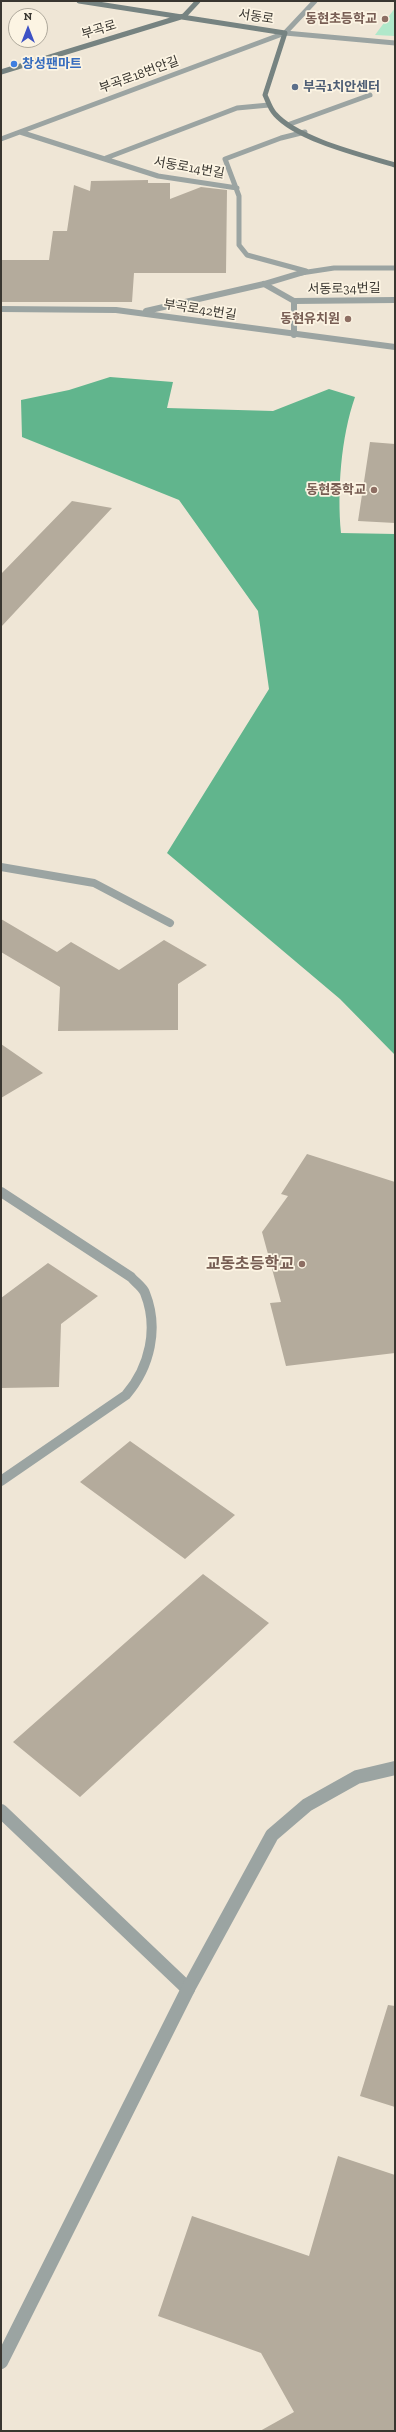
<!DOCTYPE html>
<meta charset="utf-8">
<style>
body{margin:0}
#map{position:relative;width:396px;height:2432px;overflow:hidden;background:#efe6d6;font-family:"Zilla Slab",serif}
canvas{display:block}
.frame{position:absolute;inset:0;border:2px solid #393630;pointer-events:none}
.north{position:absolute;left:8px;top:8px;width:40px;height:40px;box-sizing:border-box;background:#fcf4e3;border:1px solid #aea89b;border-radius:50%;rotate:0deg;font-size:11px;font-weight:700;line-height:16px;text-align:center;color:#393630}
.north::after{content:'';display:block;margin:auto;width:14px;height:18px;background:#3e52c5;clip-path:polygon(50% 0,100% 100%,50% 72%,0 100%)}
</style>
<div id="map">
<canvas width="396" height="2432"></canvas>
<div class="frame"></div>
<div class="north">N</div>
</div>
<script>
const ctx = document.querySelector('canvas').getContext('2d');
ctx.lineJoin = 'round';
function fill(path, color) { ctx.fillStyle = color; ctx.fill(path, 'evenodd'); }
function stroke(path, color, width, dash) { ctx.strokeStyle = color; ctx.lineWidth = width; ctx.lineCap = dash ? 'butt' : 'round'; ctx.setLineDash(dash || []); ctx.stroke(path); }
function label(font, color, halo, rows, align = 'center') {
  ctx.font = font + ' "Zilla Slab","Noto Sans KR",serif'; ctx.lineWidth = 3.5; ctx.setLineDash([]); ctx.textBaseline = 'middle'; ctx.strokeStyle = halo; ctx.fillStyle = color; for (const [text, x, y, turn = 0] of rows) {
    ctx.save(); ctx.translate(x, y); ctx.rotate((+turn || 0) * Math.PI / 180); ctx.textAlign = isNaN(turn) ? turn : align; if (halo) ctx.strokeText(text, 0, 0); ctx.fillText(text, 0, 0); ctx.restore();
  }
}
const green = new Path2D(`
 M395,8v28l-20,-1z`);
const forest = new Path2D(`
 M110,377l63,5 -6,26 106,3 56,-22 26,8c-14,40 -18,94 -14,136l54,1v521l-55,-56 -173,-146 102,-164 -11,-78 -79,-111 -157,-63 -1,-37 48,-10z`);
const building = new Path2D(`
 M148,180v3h22v16l31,-12 26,3 -1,83h-92l-2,29h-131v-42h48l4,-29h14l7,-46 16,6 1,-10z
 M370,442l25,2v79l-37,-2z
 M72,501l40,7 -111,119v-53z
 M1,919l56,33 14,-10 48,28 45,-30 43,25 -29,19v46l-120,1 2,-44 -59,-35z
 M1,1044l42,29 -42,25z
 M307,1154l88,28v171l-109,13 -16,-63 11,-1 -19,-70 26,-36 -7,-2z
 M48,1263l50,33 -37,28 -2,63 -58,1v-90z
 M130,1441l105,74 -50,44 -105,-77z
 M203,1574l66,49 -189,174 -67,-55z
 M388,2005l7,1v101l-35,-11z
 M338,2156l57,19v256h-135l34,-19 -33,-59 -103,-37 34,-100 117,40z`);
const laneFar4 = new Path2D(`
 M290,124l80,-29`);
const laneFar3 = new Path2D(`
 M264,284l30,17v34
 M294,301l101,-1`);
const laneFar2 = new Path2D(`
 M1,867l93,16 76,40`);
const laneFar1 = new Path2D(`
 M1,1192l130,85c4,5 12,10 14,16 14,35 5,74 -19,102l-125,86`);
const lane = new Path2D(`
 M1,1811l187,178`);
const streetFar2 = new Path2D(`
 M285,33l30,-32
 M20,132l138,44 79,12
 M305,132l-24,6 -56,21 14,37v49l8,10 59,16
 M1,139l284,-106 110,10
 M106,158l131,-50 32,-3
 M301,273l33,-5h61`);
const streetFar1 = new Path2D(`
 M1,309l115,1 279,37
 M146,311l118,-27 40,-12`);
const street = new Path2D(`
 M1,2362l187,-373 84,-154 35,-30 50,-28 38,-9`);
const secondary = new Path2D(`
 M79,1l206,32 -20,62c3,6 5,14 10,19 23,26 87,41 120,51
 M1,72l183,-56 14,-15`);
const markers = [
 [385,19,4,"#8d6e63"],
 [14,64,4,"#3f7fe0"],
 [295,87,4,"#5c6f8a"],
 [348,319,4,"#8d6e63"],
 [374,490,4,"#8d6e63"],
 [302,1264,4,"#8d6e63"]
];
const farStreetnames = [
 ["서동로",256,17,9],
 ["부곡로",99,30,-17],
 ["부곡로18번안길",139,75,-20],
 ["서동로14번길",189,168,10],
 ["서동로34번길",344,289,-1],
 ["부곡로42번길",200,310,9]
];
const farEducationnames = [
 ["동현초등학교",377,19],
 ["동현유치원",340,319],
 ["동현중학교",366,490]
];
const farShopnames = [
 ["창성팬마트",22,64]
];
const farServicenames = [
 ["부곡1치안센터",303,87]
];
const educationNames = [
 ["교동초등학교",294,1264]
];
fill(green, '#b0e8ca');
fill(forest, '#61b58d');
fill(building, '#b4ab9c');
stroke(laneFar4, '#9ba4a2', 5);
stroke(laneFar3, '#9ba4a2', 6);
stroke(laneFar2, '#9ba4a2', 8);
stroke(laneFar1, '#9ba4a2', 10);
stroke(lane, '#9ba4a2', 14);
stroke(streetFar2, '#9ba4a2', 5);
stroke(streetFar1, '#9ba4a2', 6);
stroke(street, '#9ba4a2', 14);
stroke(secondary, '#768381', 5);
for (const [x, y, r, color] of markers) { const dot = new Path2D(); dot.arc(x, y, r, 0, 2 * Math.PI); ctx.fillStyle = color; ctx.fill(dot); stroke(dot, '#fcf4e3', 1.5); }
label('13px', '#393630', '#fcf4e3', farStreetnames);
label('bold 13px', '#785e54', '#fcf4e3', farEducationnames, 'right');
label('bold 13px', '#366cbe', '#fcf4e3', farShopnames, 'left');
label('bold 13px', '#4e5e75', '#fcf4e3', farServicenames, 'left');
label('bold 16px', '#785e54', '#fcf4e3', educationNames, 'right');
</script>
